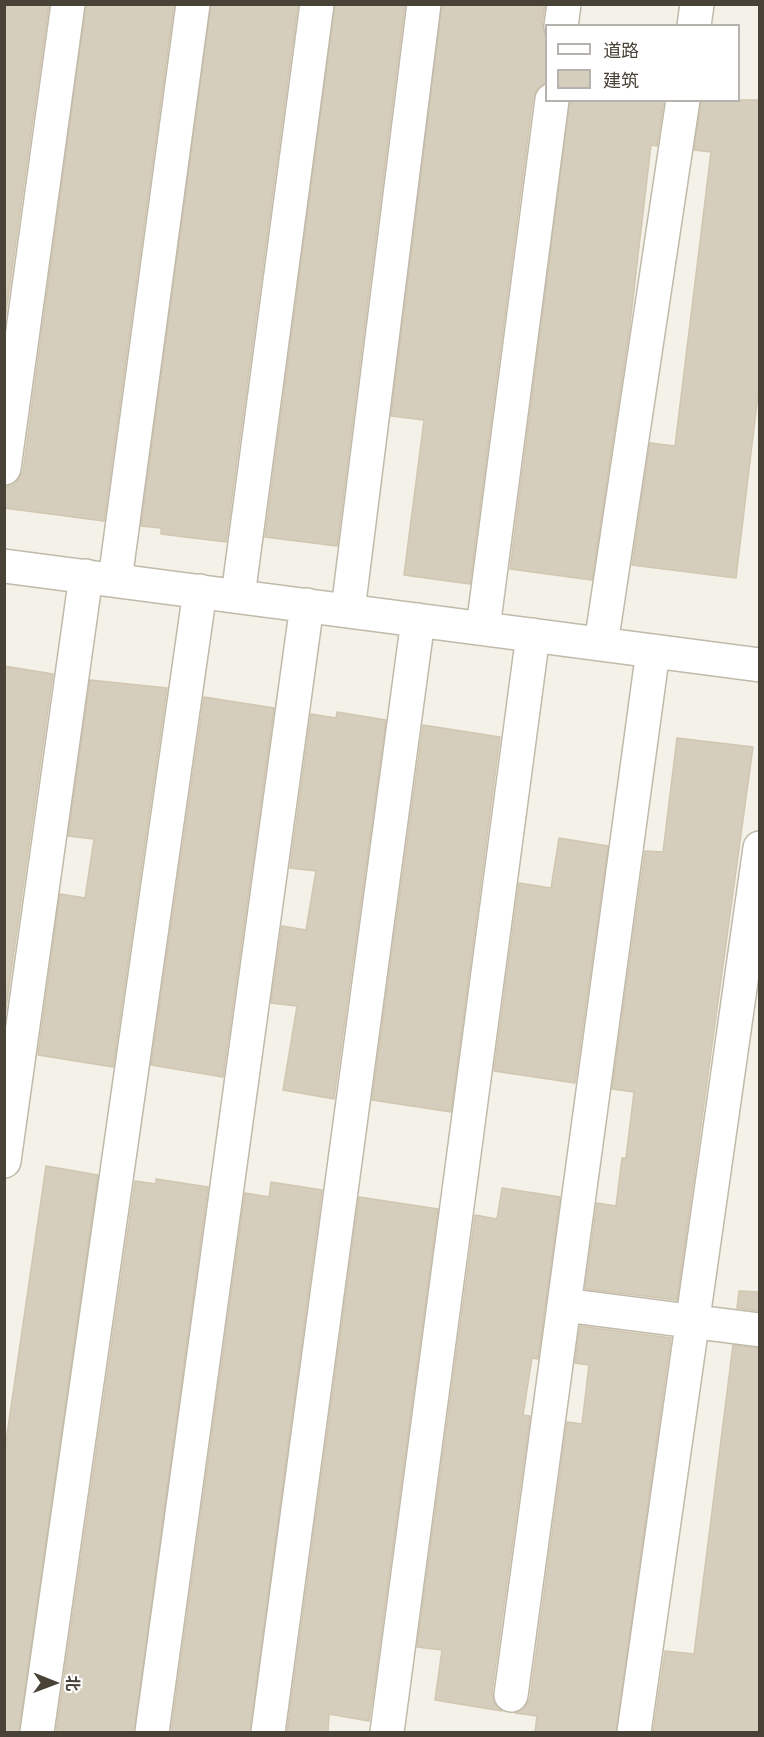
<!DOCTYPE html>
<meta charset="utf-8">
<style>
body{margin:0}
#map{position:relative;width:764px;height:1737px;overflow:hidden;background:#f4f1e8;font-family:"Nunito Sans","Noto Sans SC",sans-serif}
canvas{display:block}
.frame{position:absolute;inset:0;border:6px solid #484237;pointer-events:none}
.legend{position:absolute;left:545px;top:24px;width:195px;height:78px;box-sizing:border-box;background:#fff;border:2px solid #b6b3af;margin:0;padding:8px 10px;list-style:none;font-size:18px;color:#484237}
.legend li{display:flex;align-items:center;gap:12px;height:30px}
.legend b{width:30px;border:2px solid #b6b3af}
.north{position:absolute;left:24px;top:1653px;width:60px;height:60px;-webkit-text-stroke:4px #fff;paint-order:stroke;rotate:91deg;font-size:16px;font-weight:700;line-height:24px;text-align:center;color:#484237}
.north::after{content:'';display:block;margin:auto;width:21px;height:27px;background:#484237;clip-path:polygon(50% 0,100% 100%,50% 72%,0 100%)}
</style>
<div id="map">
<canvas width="764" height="1737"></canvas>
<div class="frame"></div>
<ul class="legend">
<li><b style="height:8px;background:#fff"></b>道路</li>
<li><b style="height:16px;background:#d6cebd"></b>建筑</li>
</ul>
<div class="north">北</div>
</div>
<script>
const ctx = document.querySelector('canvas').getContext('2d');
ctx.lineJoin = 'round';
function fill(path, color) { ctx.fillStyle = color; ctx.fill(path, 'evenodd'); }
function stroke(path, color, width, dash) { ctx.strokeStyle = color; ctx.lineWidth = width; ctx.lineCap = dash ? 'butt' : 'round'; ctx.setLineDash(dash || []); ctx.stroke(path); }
const building = new Path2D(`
 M4,4h45l-45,323z
 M86,4h88l-70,517 -100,-13v-22l14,-6 5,-9z
 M211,4h87l-72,538 -65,-8v-6l-20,-2z
 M335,4h70l-68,542 -72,-9z
 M442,4h103l-3,20 4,13v45l-8,6 -5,10 -63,486 -66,-9 20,-155 -33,-4z
 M570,100h94l-7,46 -6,-1 -22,187 -37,248 -82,-11z
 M701,100h58v286l-23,192 -104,-13 18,-122 25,3 36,-294 -17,-2z
 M4,666l49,8 -49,348z
 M90,680l77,8 -54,379 -75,-12 22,-161 25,4 9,-59 -26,-3z
 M204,697l70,11 -51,369 -72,-12z
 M337,712l49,8 -52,379 -51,-9 14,-84 -26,-3 11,-77 24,4 10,-59 -26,-3 21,-154 25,4z
 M423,725l77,12 -49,375 -79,-12z
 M677,738l76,9 -76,553 -92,-11 12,-86 19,3 6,-48h4l8,-66 -22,-3 33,-238 18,1z
 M559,838l49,8 -33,237 -81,-12 25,-188 32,5z
 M46,1166l52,9 -79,557h-15v-277z
 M156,1179l52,8 -74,545h-78l79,-551 21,3z
 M271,1182l51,8 -72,542h-79l74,-539 24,4z
 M502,1188l58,9 -22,162 -6,-1 -9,57 7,1 -38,276 2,11 8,8 -67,-11 7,-50 -25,-3 58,-432 22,4z
 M359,1197l79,12 -65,486 -4,26 -40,-7 -1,18h-41z
 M739,1291l20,1v19l-22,-3z
 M580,1326l91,12 -55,394h-81l2,-16 -22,-3 10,-6 5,-9 37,-276 15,2 7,-59 -14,-2z
 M733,1345l26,3v384h-106l12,-81 29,3z`);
const minor = new Path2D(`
 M561,26l3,-22
 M694,26l3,-22
 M4,468l64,-464
 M4,566l756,99
 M115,580l78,-576
 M238,596l79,-592
 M348,610l76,-606
 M483,628l69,-528
 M601,644l82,-544
 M653,651l-89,654 196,25
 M4,1161l82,-585
 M511,1695l53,-390
 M37,1732l163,-1141
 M152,1732l155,-1127
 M268,1732l150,-1112
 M387,1732l146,-1097
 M634,1732l126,-884`);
fill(building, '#d6cebd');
stroke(building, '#d1c6b0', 1.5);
stroke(minor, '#c0baaa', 36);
stroke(minor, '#fff', 33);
</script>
